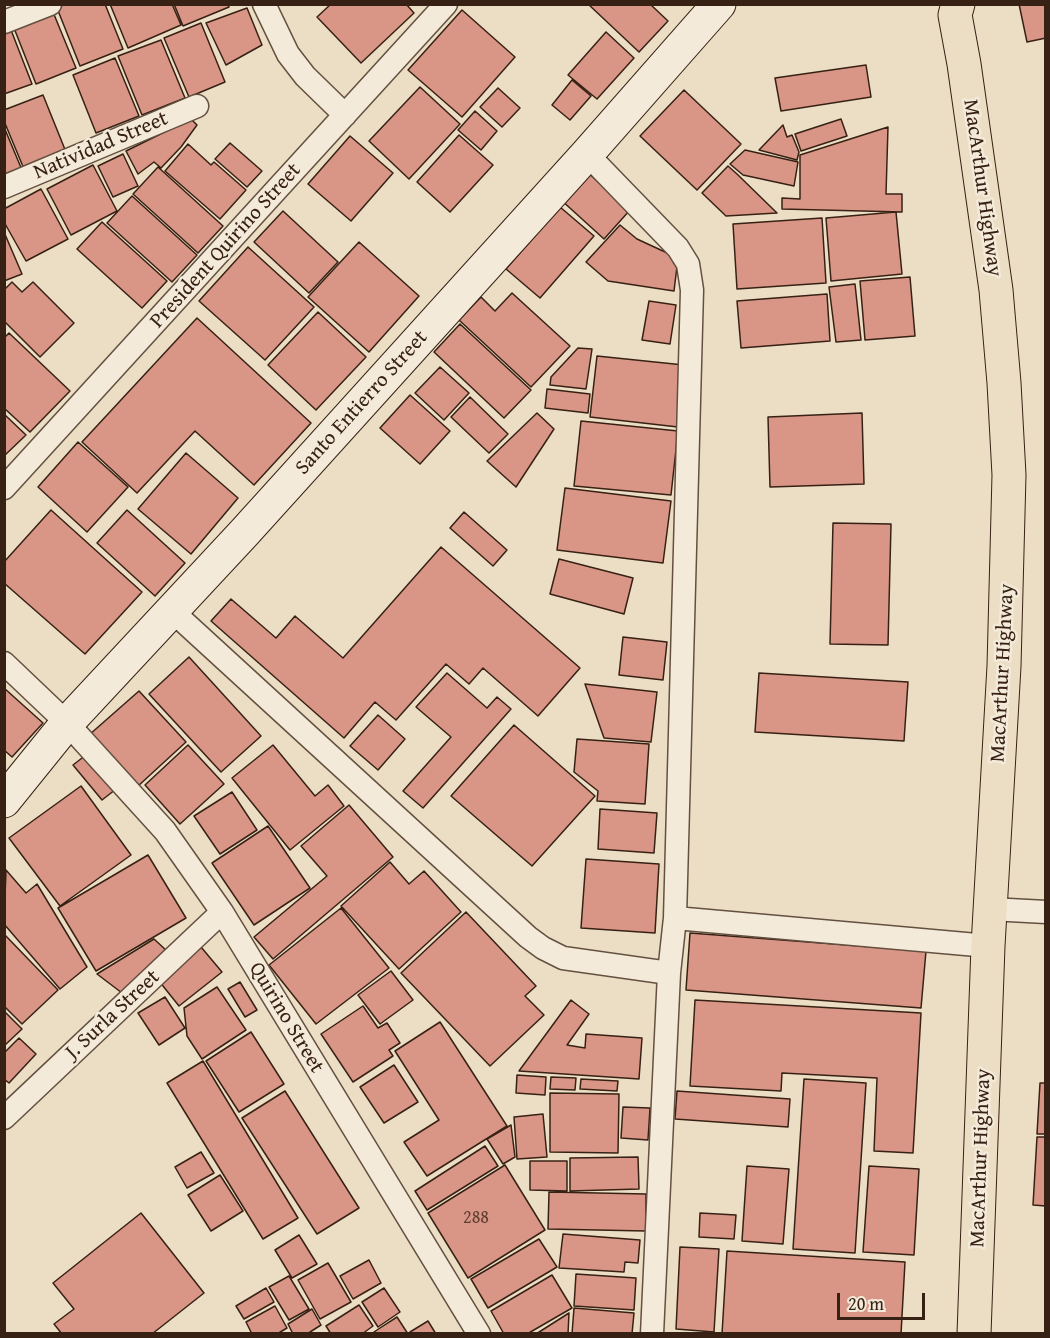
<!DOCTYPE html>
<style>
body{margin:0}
#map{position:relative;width:1050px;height:1338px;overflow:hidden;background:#ecdec4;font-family:"Gentium Book Plus",serif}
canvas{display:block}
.frame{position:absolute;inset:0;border:6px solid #372114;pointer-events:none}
.scale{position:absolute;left:837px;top:1293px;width:88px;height:27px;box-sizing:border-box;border:3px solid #372114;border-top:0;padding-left:8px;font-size:18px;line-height:21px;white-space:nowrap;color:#372114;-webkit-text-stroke:4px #f3ead9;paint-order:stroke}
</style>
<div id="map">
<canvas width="1050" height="1338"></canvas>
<div class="frame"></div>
<div class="scale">20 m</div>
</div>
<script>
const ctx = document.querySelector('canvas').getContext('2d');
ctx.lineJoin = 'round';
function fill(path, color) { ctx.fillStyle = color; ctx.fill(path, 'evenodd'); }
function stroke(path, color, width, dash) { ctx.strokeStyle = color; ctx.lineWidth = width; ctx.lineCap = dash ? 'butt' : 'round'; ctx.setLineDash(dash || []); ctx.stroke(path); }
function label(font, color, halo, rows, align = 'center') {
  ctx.font = font + ' "Gentium Book Plus",serif'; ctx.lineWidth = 5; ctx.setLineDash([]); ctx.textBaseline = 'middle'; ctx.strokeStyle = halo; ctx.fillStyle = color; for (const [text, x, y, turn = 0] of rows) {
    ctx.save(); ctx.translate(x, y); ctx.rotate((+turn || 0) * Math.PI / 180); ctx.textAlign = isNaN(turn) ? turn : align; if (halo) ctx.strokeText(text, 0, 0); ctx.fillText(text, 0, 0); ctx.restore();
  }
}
const building = new Path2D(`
 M65,4h40l18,45 -43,17 -23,-58z
 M110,4h62l9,21 -53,23z
 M174,4h54l1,3 -46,19z
 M331,4h75l8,9 -53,50 -44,-46z
 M588,4h62l18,17 -29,31z
 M1019,4h27v34l-19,4z
 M247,8l15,37 -36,20 -20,-42z
 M462,10l53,47 -53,60 -54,-47z
 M53,12l23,56 -40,16 -22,-56z
 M201,23l24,59 -36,15 -25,-59z
 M11,30l21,54 -28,10v-61z
 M606,32l28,26 -37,41 -29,-24z
 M161,40l24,58 -43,17 -24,-59z
 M115,58l24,58 -43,17 -23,-58z
 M866,65l5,32 -90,14 -6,-33z
 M572,80l19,16 -21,24 -18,-15z
 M420,87l40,37 -51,55 -40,-38z
 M498,88l22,20 -18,19 -22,-20z
 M684,90l57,54 -44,46 -57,-54z
 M43,95l23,57 -42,17 -20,-48v-11z
 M475,111l22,20 -16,19 -23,-20z
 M191,119l6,6 -16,22 -20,21 -7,-6 -16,12 -12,-23z
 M841,119l6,17 -46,15 -6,-17z
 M783,125l4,12 5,-2 7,17 -2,8 -38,-10z
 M4,127l18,43 -18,7z
 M888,127l-2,67h16v18l-120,-3v-11l18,1v-44z
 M459,135l34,30 -43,47 -33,-30z
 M350,136l43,37 -42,48 -43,-37z
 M230,143l32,28 -15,16 -32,-28z
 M188,144l23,21 3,-3 32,28 -26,29 -55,-48z
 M745,150l53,12 -4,24 -51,-11 -13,-11z
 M123,154l15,32 -25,11 -15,-31z
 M93,165l24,46 -46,24 -24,-46z
 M728,166l9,8 40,39 -51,3 -24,-23z
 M158,167l65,59 -25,27 -65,-59z
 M586,171l44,39 -26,29 -44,-40z
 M41,189l27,50 -42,22 -22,-39v-13z
 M132,196l65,59 -25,27 -65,-59z
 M560,207l34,29 -54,62 -34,-29z
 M283,211l55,51 -29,31 -55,-51z
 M896,212l6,62 -71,7 -5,-63z
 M822,218l4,65 -89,6 -4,-65z
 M102,222l65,59 -25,27 -65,-59z
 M620,225l17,14 41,19 -4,33 -66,-10 -22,-19z
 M4,232l18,42 -18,7z
 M359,242l60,54 -50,56 -61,-55z
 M248,247l66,60 -49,53 -66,-59z
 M910,277l5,59 -50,4 -5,-59z
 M12,282l10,10 11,-10 41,41 -34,34 -36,-36v-31z
 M855,284l6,56 -25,2 -7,-55z
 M512,293l58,53 -39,41 -72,-67 22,-23 14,14z
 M827,294l3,47 -89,7 -4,-47z
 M649,301l27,4 -6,39 -28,-4z
 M318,312l48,45 -50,53 -48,-45z
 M197,318l114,105 -57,62 -59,-54 -58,62 -55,-51z
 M460,324l71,66 -27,28 -70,-66z
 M9,333l61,58 -40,41 -26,-24v-70z
 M578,348l14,1 -6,40 -36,-4 1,-8z
 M597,356l87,9 -6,62 -88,-10z
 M440,367l29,26 -25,27 -29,-27z
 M547,389l43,5 -2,19 -43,-5z
 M410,395l40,36 -30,33 -40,-36z
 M470,397l38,37 -19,19 -38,-36z
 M537,413l17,16 -38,58 -29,-26z
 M862,413l2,71 -94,3 -2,-70z
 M4,414l22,21 -22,21z
 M581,421l97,10 -7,64 -97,-9z
 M78,442l50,45 -41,45 -49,-45z
 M186,453l52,45 -47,56 -53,-45z
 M565,488l106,13 -8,62 -106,-13z
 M51,510l91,82 -57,62 -81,-71v-21z
 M127,510l58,53 -30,33 -58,-53z
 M464,512l43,38 -14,16 -43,-38z
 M833,523l58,1 -3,121 -58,-1z
 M441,547l139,121 -42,48 -55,-48 -14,16 -23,-20 -50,56 -21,-18 -31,36 -133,-117 20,-22 45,39 19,-22 48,42z
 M559,559l74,19 -9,36 -74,-20z
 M623,637l44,5 -4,38 -44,-5z
 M189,657l72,79 -40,36 -72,-78z
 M447,673l40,35 10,-11 14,12 -88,99 -20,-17 48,-54 -35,-30z
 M759,673l149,9 -4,59 -149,-9z
 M585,684l72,8 -6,50 -47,-4z
 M4,688l39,35 -31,34 -8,-7z
 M139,691l47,51 -49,45 -48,-52z
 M378,715l27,24 -27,31 -28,-24z
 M514,725l81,71 -63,70 -81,-70z
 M577,739l72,5 -4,60 -48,-3 1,-10 -24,-19z
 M188,745l36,39 -44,40 -35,-39z
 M273,745l42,51 13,-11 16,21 -54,44 -58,-72z
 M91,751l29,35 -18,14 -29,-35z
 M81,786l50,69 -71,51 -51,-68z
 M232,792l25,38 -37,24 -26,-38z
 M349,805l44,52 -120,102 -19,-22 73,-61 -26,-30z
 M600,809l57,4 -3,40 -56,-4z
 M268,826l42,62 -56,37 -42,-62z
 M148,855l38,63 -90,53 -38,-63z
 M586,859l73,5 -4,69 -74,-5z
 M390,862l19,22 15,-13 37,41 -62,57 -58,-63z
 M6,870l20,23 11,-9 50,83 -27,22 -56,-65z
 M341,908l48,60 -73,56 -47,-59z
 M466,912l70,74 -11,10 19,19 -54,51 -89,-93z
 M690,933l236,18 -5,57 -235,-18z
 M4,934l54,56 -36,34 -18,-18z
 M154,939l13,12 -41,45 -29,-22z
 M201,947l21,25 -43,34 -20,-25z
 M391,971l22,29 -33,24 -22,-29z
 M240,982l17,28 -12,7 -17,-28z
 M217,987l29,43 -44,29 -15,-23 -3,-28z
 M165,997l20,31 -26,17 -21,-32z
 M571,1000l18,14 -22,31 18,3 1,-14 56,4 -3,41 -120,-8z
 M695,1000l226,13 -8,140 -39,-2 3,-73 -95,-5 -1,18 -91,-5z
 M363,1006l15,22 9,-5 13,20 -11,7 4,6 -40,26 -32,-48z
 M4,1011l18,18 -18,17z
 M440,1022l67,104 -80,50 -23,-34 35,-22 -44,-69z
 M251,1032l33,52 -45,28 -33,-51z
 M19,1038l17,16 -27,29 -5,-4v-26z
 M203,1061l95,157 -35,21 -96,-156z
 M394,1065l24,37 -34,21 -24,-36z
 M517,1075l29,2 -1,18 -29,-2z
 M551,1077l25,1 -1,12 -25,-1z
 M581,1079l37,2 -1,10 -37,-2z
 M804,1079l62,4 -11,170 -62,-4z
 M1040,1083h6v51h-9z
 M285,1091l74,117 -42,26 -75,-116z
 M677,1091l113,8 -2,28 -113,-8z
 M550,1093l69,1 -1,59 -68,-1z
 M623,1107l27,1 -2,32 -27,-2z
 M543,1114l4,43 -30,2 -3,-42z
 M511,1125l4,32 -12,7 -16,-25z
 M1037,1137h9v69l-13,-1z
 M485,1146l13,20 -71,44 -12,-19z
 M201,1152l13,21 -27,15 -12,-21z
 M638,1157l1,32 -69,2v-33z
 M530,1161h37v30l-37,-1z
 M505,1165l40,65 -77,48 -40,-65z
 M747,1166l42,3 -6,75 -41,-3z
 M869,1166l50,3 -5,86 -51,-3z
 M220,1175l23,36 -32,20 -23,-36z
 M549,1192l97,2v37l-98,-2z
 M141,1213l63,80 -52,41h-90l-8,-10 20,-15 -21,-26z
 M700,1213l36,2 -2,24 -35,-2z
 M563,1234l77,6 -2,23 -13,-1 -1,10 -65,-4z
 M299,1235l18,29 -25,14 -17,-28z
 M539,1239l18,28 -69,41 -17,-29z
 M680,1247l39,2 -5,83 -38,-3z
 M727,1251l178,11 -4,72h-179z
 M369,1260l12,23 -28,16 -13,-23z
 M328,1263l23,39 -31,17 -22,-39z
 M576,1274l60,4 -2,32 -60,-4z
 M552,1275l20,33 -45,26h-23l-13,-23z
 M289,1276l20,33 -20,11 -20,-33z
 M266,1288l8,14 -30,17 -8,-13z
 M384,1288l16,24 -22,15 -16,-25z
 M359,1305l14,21 -11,8h-31l-5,-8z
 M275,1306l12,22 -10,6h-25l-6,-12z
 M574,1308l60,5 -2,21h-60z
 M312,1309l9,16 -14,9h-14l-5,-10z
 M569,1313l-1,21h-32z
 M397,1317l11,17h-37l9,-6z
 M428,1321l8,13h-24l-2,-2z`);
const street = new Path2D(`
 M264,4l24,50 17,22 40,39
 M4,22l46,-18
 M587,154l91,94 10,16 4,26 -17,628 -6,55 -17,361
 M4,187l193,-81
 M4,488l442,-484
 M171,610l357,327 15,11 20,10 106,15
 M4,663l63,60 98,108 57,81 257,422
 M990,909l56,3
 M675,918l313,28
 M4,1118l218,-206`);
const secondary = new Path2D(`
 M4,801l63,-78 177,-190 343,-379 132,-150`);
const highway = new Path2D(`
 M958,4l-3,11 9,49 32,226 8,93 5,92 -5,191 -16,280 -14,388`);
const numberNames = [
 ["288",476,1218]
];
const streetNames = [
 ["Natividad Street",101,146,-23],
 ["MacArthur Highway",982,188,82],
 ["President Quirino Street",226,246,-48],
 ["Santo Entierro Street",362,403,-48],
 ["MacArthur Highway",1003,673,-87],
 ["J. Surla Street",113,1015,-43],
 ["Quirino Street",286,1018,59],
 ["MacArthur Highway",981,1158,-88]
];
fill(building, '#d99686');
stroke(building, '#372114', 1.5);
stroke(street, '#645040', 25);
stroke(secondary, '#372114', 35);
stroke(highway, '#372114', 35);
stroke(street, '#f3ead9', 22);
stroke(secondary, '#f3ead9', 33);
stroke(highway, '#ecdec4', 33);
label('18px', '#603e30', null, numberNames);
label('21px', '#372114', '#f3ead9', streetNames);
</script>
